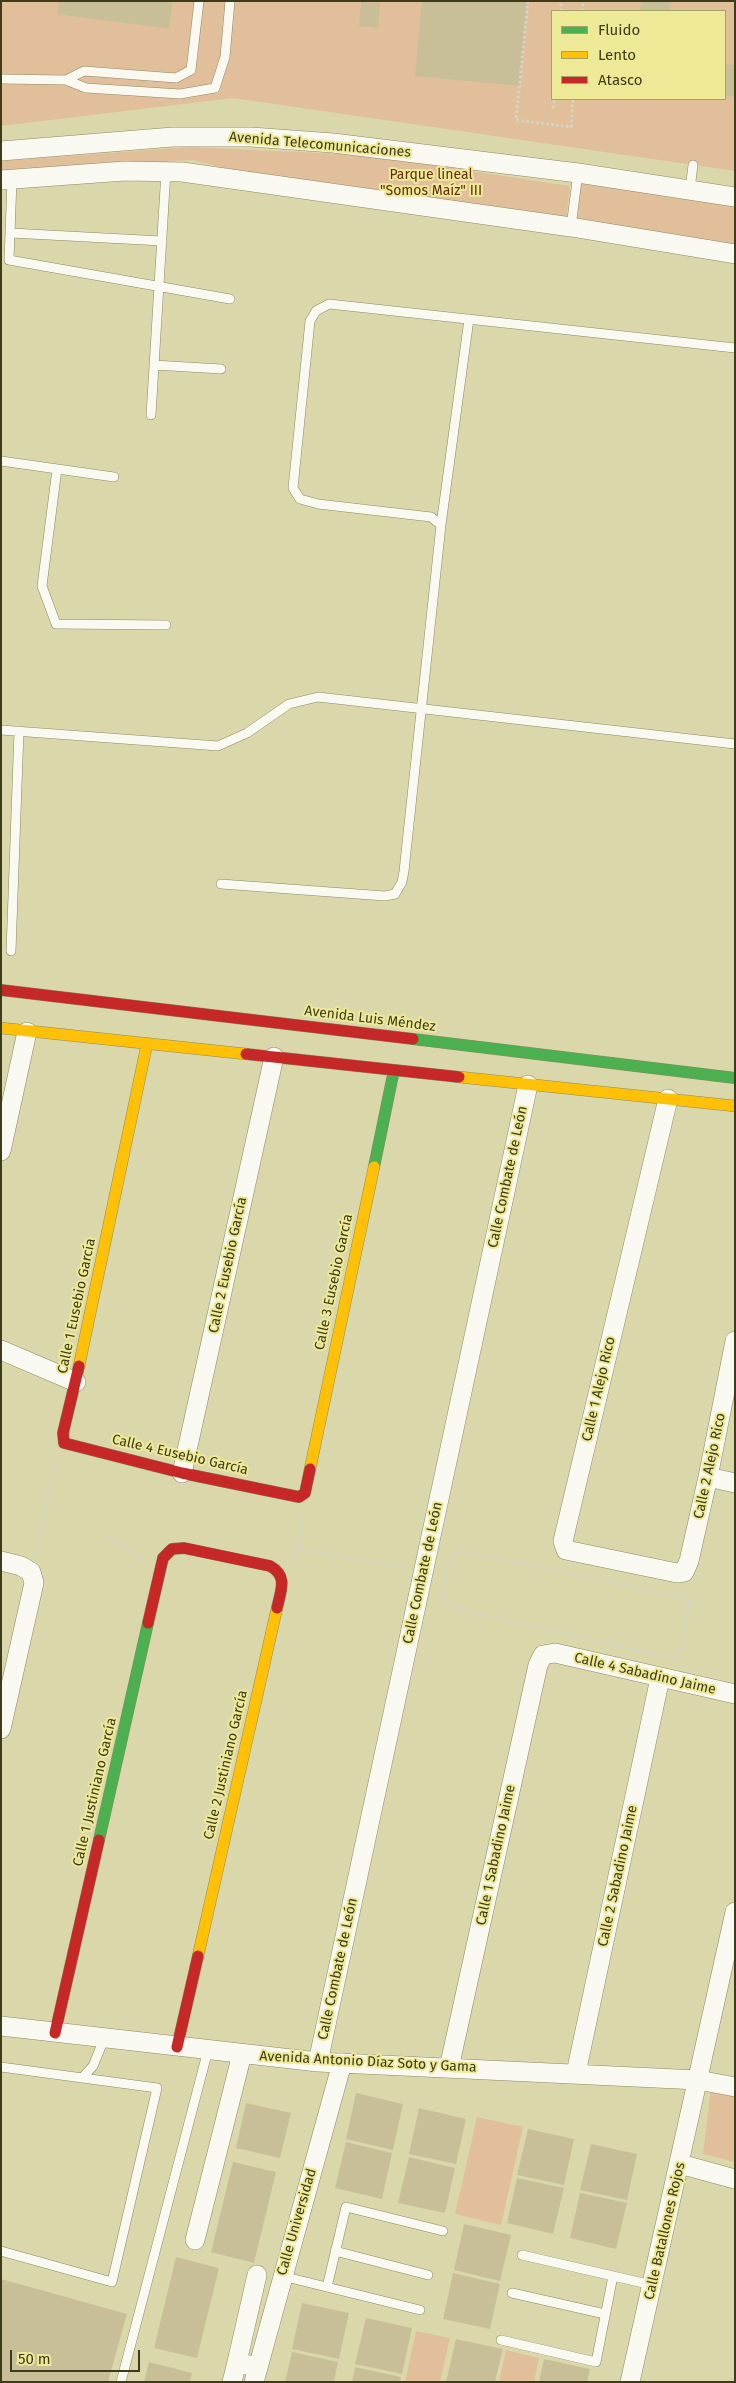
<!DOCTYPE html>
<meta charset="utf-8">
<style>
body{margin:0}
#map{position:relative;width:736px;height:2383px;overflow:hidden;background:#dad8ab;font-family:"Fira Sans",sans-serif}
canvas{display:block}
.frame{position:absolute;inset:0;border:2px solid #3d3b19;pointer-events:none}
.legend{position:absolute;left:551px;top:10px;width:175px;height:90px;box-sizing:border-box;background:#eee997;border:1px solid #a7a365;margin:0;padding:6px 9px;list-style:none;font-size:15px;color:#3d3b19}
.legend li{display:flex;align-items:center;gap:10px;height:25px}
.legend b{width:25px;border:1px solid #a7a365}
.scale{position:absolute;left:10px;top:2350px;width:130px;height:22px;box-sizing:border-box;border:2px solid #3d3b19;border-top:0;padding-left:6px;font-size:15px;line-height:18px;white-space:nowrap;color:#3d3b19;-webkit-text-stroke:4px #eee997;paint-order:stroke}
</style>
<div id="map">
<canvas width="736" height="2383"></canvas>
<div class="frame"></div>
<ul class="legend">
<li><b style="height:6px;background:#4caf50"></b>Fluido</li>
<li><b style="height:6px;background:#ffc107"></b>Lento</li>
<li><b style="height:6px;background:#c62828"></b>Atasco</li>
</ul>
<div class="scale">50 m</div>
</div>
<script>
const ctx = document.querySelector('canvas').getContext('2d');
ctx.lineJoin = 'round';
function fill(path, color) { ctx.fillStyle = color; ctx.fill(path, 'evenodd'); }
function stroke(path, color, width, dash) { ctx.strokeStyle = color; ctx.lineWidth = width; ctx.lineCap = dash ? 'butt' : 'round'; ctx.setLineDash(dash || []); ctx.stroke(path); }
function label(font, color, halo, rows, align = 'center') {
  ctx.font = font + ' "Fira Sans",sans-serif'; ctx.lineWidth = 4; ctx.setLineDash([]); ctx.textBaseline = 'middle'; ctx.strokeStyle = halo; ctx.fillStyle = color; for (const [text, x, y, turn = 0] of rows) {
    ctx.save(); ctx.translate(x, y); ctx.rotate((+turn || 0) * Math.PI / 180); ctx.textAlign = isNaN(turn) ? turn : align; if (halo) ctx.strokeText(text, 0, 0); ctx.fillText(text, 0, 0); ctx.restore();
  }
}
const green = new Path2D(`
 M1,1h734v170l-502,-73 -232,28zM552,11h173v88h-173z
 M191,147l150,7 45,4 184,28 -4,36 -295,-42 -78,-20 -192,12v-11z
 M578,177l157,20v53l-163,-28z
 M711,2088l24,5v69l-32,-8z
 M477,2117l46,10 -22,98 -46,-11z
 M416,2331l34,7 -10,44h-35z
 M506,2350l33,8 -5,24h-35z`);
const building = new Path2D(`
 M59,1h114l-4,28 -112,-15z
 M422,1h106l-8,85 -105,-10z
 M641,1h30l-1,10h-30z
 M361,2l19,1 -2,25 -19,-2z
 M725,64l10,1v32l-10,-1z
 M356,2093l47,11 -10,46 -47,-11z
 M246,2103l45,10 -11,45 -44,-10z
 M419,2108l47,11 -10,45 -47,-10z
 M528,2129l46,10 -10,46 -47,-10z
 M346,2142l46,11 -10,46 -47,-11z
 M591,2144l46,10 -10,46 -47,-10z
 M409,2157l46,11 -10,45 -47,-10z
 M233,2162l43,10 -22,91 -43,-11z
 M517,2178l47,10 -11,46 -46,-11z
 M580,2193l47,10 -11,46 -46,-11z
 M464,2224l47,11 -11,46 -46,-11z
 M176,2257l43,11 -22,90 -43,-10z
 M453,2273l47,11 -10,45 -47,-10z
 M1,2279l126,35 -19,68h-107z
 M302,2303l47,10 -10,46 -47,-10z
 M366,2318l46,10 -10,46 -47,-10z
 M456,2339l47,10 -8,33h-49z
 M292,2352l46,10 -4,20h-49z
 M544,2359l46,10 -3,13h-48z
 M149,2362l43,11 -2,9h-46z
 M355,2367l46,10 -1,5h-48z`);
const path = new Path2D(`
 M528,1l-12,119 55,7 2,-28
 M561,11v-10
 M582,11l1,-10
 M553,108l1,-9
 M108,1536l35,23
 M296,1549l111,18
 M35,1555l21,-94
 M295,1559l7,-41
 M678,1659l-229,-52 -6,-7 3,-26 5,-16 3,-5 7,-2 220,46
 M677,1660l13,-58 -9,-5 2,-8`);
const lane = new Path2D(`
 M1,79l65,1 20,8 94,6 35,-6 10,-31 5,-56
 M66,80l18,-9 92,7 15,-8 8,-69
 M12,180l-3,80 221,39
 M690,189l3,-24
 M571,227l7,-54
 M11,233l151,8
 M154,365l67,4
 M151,415l15,-244
 M1,461l113,16
 M57,469l-15,117 14,38 110,1
 M441,525l28,-206
 M1,730l217,16 29,-13 42,-29 29,-7 417,47
 M221,884l164,12 10,-2 7,-12 2,-11 37,-346 -10,-8 -113,-13 -18,-5 -7,-11 17,-167 6,-10 13,-7 406,44
 M11,951l8,-220
 M1,2067l156,21 -45,194 -111,-31
 M82,2078l11,-12 11,-27
 M335,2251l93,24
 M522,2255l130,30
 M282,2276l138,34
 M327,2287l19,-80 97,24
 M512,2293l93,21
 M501,2340l95,22 17,-86
 M121,2382l87,-332`);
const street = new Path2D(`
 M1,151l172,-14h78l82,6 245,30 157,24
 M1,180l124,-9 57,1 389,55 164,27
 M668,1099l-105,442 3,9 111,23 7,-1 5,-11 19,-84 27,-136
 M1,1151l26,-119
 M1,1350l75,32
 M182,1473l92,-416
 M708,1477l27,6
 M1,1561l20,5 10,6 3,11 -33,146
 M1,2026l317,36 380,18 37,7
 M318,2062l210,-977
 M449,2068l89,-403 5,-10 12,-2 180,41
 M576,2073l84,-395
 M680,2164l55,15
 M195,2240l47,-186
 M257,2275l-20,87 21,6
 M232,2382l5,-20
 M254,2382l88,-319
 M630,2382l105,-470`);
const fast = new Path2D(`
 M413,1039l322,39
 M374,1167l20,-97
 M99,1840l49,-217`);
const slow = new Path2D(`
 M1,1028l245,26
 M459,1077l276,29
 M79,1366l68,-322
 M310,1469l64,-302
 M198,1956l79,-348`);
const jam = new Path2D(`
 M1,990l412,49
 M246,1054l213,23
 M79,1366l-16,67 1,10 118,30 117,24 6,-4 5,-24
 M148,1623l15,-65 9,-9 12,-1 86,18c18,10 11,24 7,42
 M55,2033l44,-193
 M177,2047l21,-91`);
const streetNames = [
 ["Avenida Telecomunicaciones",320,145,5],
 ["Avenida Luis Méndez",370,1019,7],
 ["Calle Combate de León",508,1177,-78],
 ["Calle 2 Eusebio García",228,1265,-78],
 ["Calle 3 Eusebio García",334,1282,-78],
 ["Calle 1 Eusebio García",77,1306,-78],
 ["Calle 1 Alejo Rico",599,1389,-77],
 ["Calle 4 Eusebio García",180,1455,13],
 ["Calle 2 Alejo Rico",710,1466,-78],
 ["Calle Combate de León",423,1573,-78],
 ["Calle 4 Sabadino Jaime",645,1674,13],
 ["Calle 2 Justiniano García",226,1765,-77],
 ["Calle 1 Justiniano García",95,1792,-77],
 ["Calle 1 Sabadino Jaime",496,1855,-78],
 ["Calle 2 Sabadino Jaime",618,1876,-78],
 ["Calle Combate de León",338,1969,-78],
 ["Avenida Antonio Díaz Soto y Gama",368,2062,3],
 ["Calle Universidad",297,2222,-74],
 ["Calle Batallones Rojos",665,2231,-77]
];
const parkNames = [
 ["Parque lineal",431,175],
 ["\"Somos Maíz\" III",431,191]
];
fill(green, '#e2bf9b');
fill(building, '#c8bf99');
stroke(lane, '#8a8861', 10);
stroke(street, '#8a8861', 20);
stroke(fast, '#8a8861', 12);
stroke(slow, '#8a8861', 12);
stroke(jam, '#8a8861', 12);
stroke(path, '#d5d5c6', 3, [2.5, 2.5]);
stroke(lane, '#f9f9f2', 9);
stroke(street, '#f9f9f2', 19);
stroke(fast, '#4caf50', 11);
stroke(slow, '#ffc107', 11);
stroke(jam, '#c62828', 11);
label('14px', '#3d3b19', '#eee997', streetNames);
label('14px', '#622c0e', '#eee997', parkNames);
</script>
